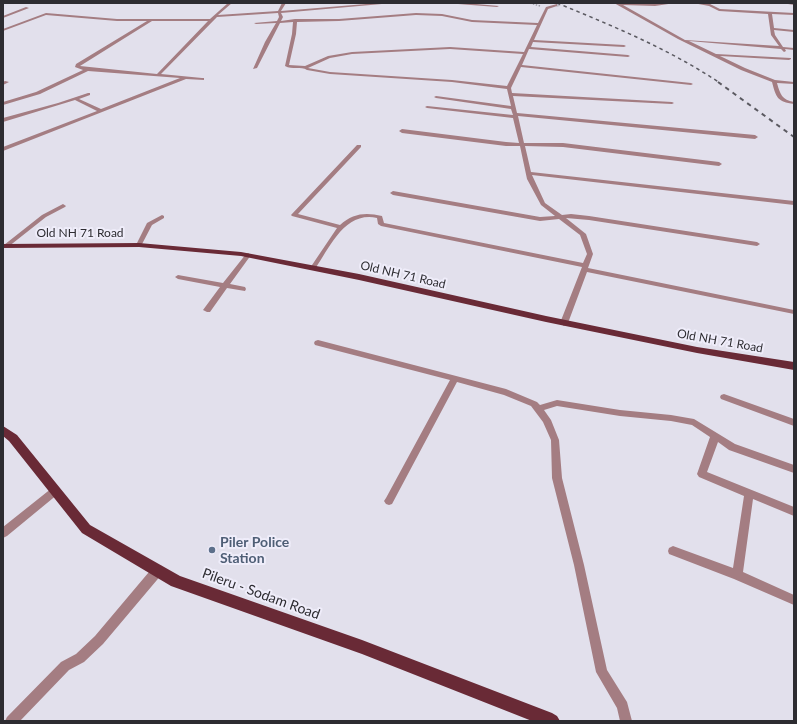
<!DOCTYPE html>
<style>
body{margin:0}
#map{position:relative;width:797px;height:724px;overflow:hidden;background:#e2e0ec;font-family:Lato,sans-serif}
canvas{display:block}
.frame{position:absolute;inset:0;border:4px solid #2d2c31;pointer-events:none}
</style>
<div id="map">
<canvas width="797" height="724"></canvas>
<div class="frame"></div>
</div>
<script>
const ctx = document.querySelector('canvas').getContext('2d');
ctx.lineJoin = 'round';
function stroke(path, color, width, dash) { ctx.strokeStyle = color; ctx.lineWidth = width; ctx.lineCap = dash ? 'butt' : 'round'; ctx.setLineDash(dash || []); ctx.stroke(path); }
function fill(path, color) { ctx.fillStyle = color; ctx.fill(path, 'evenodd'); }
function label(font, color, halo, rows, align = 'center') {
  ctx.font = font + ' Lato,sans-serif'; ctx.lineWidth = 4; ctx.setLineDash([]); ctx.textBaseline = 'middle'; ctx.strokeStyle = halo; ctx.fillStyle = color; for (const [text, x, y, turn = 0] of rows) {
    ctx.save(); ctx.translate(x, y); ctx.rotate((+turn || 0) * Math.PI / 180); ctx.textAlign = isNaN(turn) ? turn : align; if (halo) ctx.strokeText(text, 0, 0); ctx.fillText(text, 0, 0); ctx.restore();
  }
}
const streetTunnel = new Path2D(`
 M556,5l6,-2`);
const path = new Path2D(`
 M530,3l10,3`);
const lane = new Path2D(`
 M63,204l3,2 -1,1 -19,10 -38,30h-4v-2l38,-30z
 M162,215l2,1v2l-12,7 -11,21h-4l-1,-1 11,-22z`);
const street = new Path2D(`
 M228,3h4l-14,12 60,-4 4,-8h4l-5,8 97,-8h15l-112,10 2,4 -2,4 14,-2h44l77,-6 26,1 30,6 66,3 8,-16 11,-3v2l-9,3 -14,31 90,5 2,1 -2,1 -91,-5 -2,5 97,8 2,1 -2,1 -99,-8 -7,16 169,18 2,1 -2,1 -170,-18 -10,21 1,5 160,9 2,1 -2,1 -159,-8 4,17 238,22 3,2 -3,2 -237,-23 6,27h39l156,19 3,2 -3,2 -156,-19 -38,-1 6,26 263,29v4l-262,-30 13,28 17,12 9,-1 18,2 168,26 3,2 -3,2 -168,-26 -23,-2 20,16 7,20 -5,14 206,42v4l-207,-42 -19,51 -4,3 -4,-3 22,-56 -201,-41 -3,-2 -1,-6c-32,-7 -47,29 -62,51h-4l-1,-1 27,-40 -45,-12 -1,-1 66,-70h4v2l-63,67 42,11c13,-12 26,-13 42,-9l2,7 199,40 4,-9 -7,-19 -21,-16 -19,2 -147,-26 -3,-2 3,-2 147,26 15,-1 -14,-11 -14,-26 -7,-33h-14l-104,-13 -3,-2 3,-2 104,13 13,1 -6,-25 -86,-10 -2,-1 2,-1 86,9 -2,-6 -75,-11 -2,-1 2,-1 75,10 -4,-17 -55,-7 -122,-8 -23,-4c-6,-4 -15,0 -22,-4l7,-32 1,-12 -13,1 -23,45 -4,1 12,-27 11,-19 -20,1 -2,-1 23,-2 2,-4 -1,-4 -61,4 -56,57 41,4h2v2l-18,-1 -183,72v-4l94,-36 -22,-11 -72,22v-4l55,-15 30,-10h2v2l-11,4 22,10 79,-31 -92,-7 -48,23 -37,11v-3l33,-10 47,-22 -8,-3 1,-3 71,-43h-30l-71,-6 -43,16v-2l43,-16 71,6h93zM416,15l26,1 30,6 65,3 -13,27 -74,-5 -98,5 -24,4 -23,10 -16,-1 7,-31 1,-12 42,-1zM152,21h56l-51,53 -77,-8zM450,49l73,5 -16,32 -55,-6 -122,-8 -22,-4 22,-10 22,-4z
 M445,3h20l34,3 -2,1z
 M560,3h6l-2,1z
 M614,3h61l-20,3 -32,-1 62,35 94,6 -8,-11 -3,-21 -49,-3 -10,-5 -16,-3 17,1 10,5 74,4v2l-22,-1 2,14 20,2v2l-20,-2 1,5 8,12 11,1v2l-9,-1 1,2 -2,1 -3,-3 -92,-8 27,13 75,4v1l-2,1 -69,-4 25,12 30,12 19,2v2l-17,-1c3,11 5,17 17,19v2c-17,-2 -18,-7 -22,-22l-31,-12 -63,-31z
 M787,3h7v2l-6,-1z
 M26,7l3,1 -26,10v-2z
 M5,81l4,1 -6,3v-3z
 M248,253l3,2 -21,29 15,3 1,2 -1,2 -18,-3 -17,24h-3l-4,-2 17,-23 -42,-8 -3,-2 3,-2 45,8 23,-29z
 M318,340l188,49 31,13 3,3 17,-5 63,10 51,5 23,4 41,25 59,21v8l-65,-23 -11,-8 -11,30 87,35v9l-41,-17 -10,73 51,23v10l-60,-26 -65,-25 -1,-3 1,-3 4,-2 60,22 11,-72 -45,-19 -2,-3 13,-37 -18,-12 -21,-4 -51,-5 -63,-10 -13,4 7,10 8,20 3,38 22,87 23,105 20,32 5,19h-12l-3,-13 -21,-36 -22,-107 -22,-87 -1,-38 -8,-18 -12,-16 -27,-11 -47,-13 -65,122 -3,1 -3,-1 -2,-3 2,-3 64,-118 -135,-35 -1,-2 1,-2z
 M724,394l70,25v7l-73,-27 -1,-2 1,-2z
 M55,487l3,1 2,3 -2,3 -51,42 -4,2v-11l49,-39z
 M158,565l4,1 1,4 -1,4 -59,70 -19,18 -15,8 -49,51h-15l2,-4 54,-55 15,-8 19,-18 59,-70z`);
const primary = new Path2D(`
 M139,243l102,9 118,22 187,42 151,31 97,15v8l-97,-17 -151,-31 -187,-42 -118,-24 -102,-9 -136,1v-4z
 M3,426l14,9 73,90 90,51 182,64 190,73 5,3 3,5h-28l-170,-67 -191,-68 -89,-53 -73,-92 -6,-5z`);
const railFar1 = new Path2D(`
 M557,3c56,23 112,46 163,80`);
const rail = new Path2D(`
 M718,82l76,55`);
const markers = [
 [212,550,4,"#5c6f8a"]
];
const streetNames = [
 ["Old NH 71 Road",80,233],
 ["Old NH 71 Road",403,275,13],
 ["Old NH 71 Road",720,341,10]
];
const nearServicenames = [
 ["Piler Police",220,542],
 ["Station",220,558]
];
const nearStreetnames = [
 ["Pileru - Sodam Road",261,594,20]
];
stroke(streetTunnel, '#bebcc7', 4, [4, 2]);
stroke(path, '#9a99a2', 1.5, [1.5, 1.5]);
fill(lane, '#a47d82');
fill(street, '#a47d82');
fill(primary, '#692a36');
stroke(railFar1, '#5b5a61', 1.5, [3.5, 3.5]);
stroke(rail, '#5b5a61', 2, [4.5, 4.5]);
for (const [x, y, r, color] of markers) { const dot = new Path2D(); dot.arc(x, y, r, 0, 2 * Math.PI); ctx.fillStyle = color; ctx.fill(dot); stroke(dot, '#efedfa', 1.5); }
label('12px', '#2d2c31', '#efedfa', streetNames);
label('bold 14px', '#4e5e75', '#efedfa', nearServicenames, 'left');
label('14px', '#2d2c31', '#efedfa', nearStreetnames);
</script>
